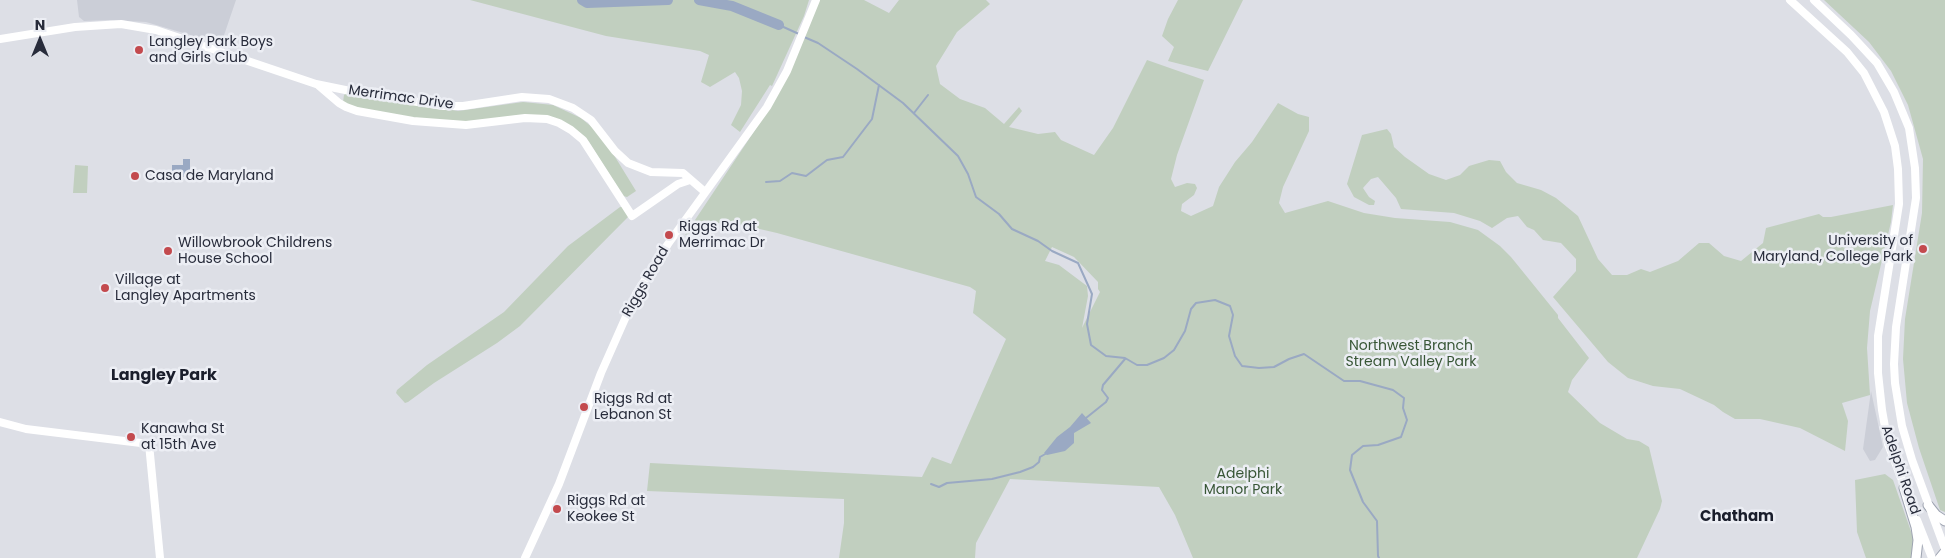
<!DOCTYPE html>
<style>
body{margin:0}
#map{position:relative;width:1945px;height:558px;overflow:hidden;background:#dddfe6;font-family:Poppins,sans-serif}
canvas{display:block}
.north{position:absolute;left:15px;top:15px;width:50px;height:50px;-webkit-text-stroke:4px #eceef4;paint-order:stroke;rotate:0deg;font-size:14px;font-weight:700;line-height:20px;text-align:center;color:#282c3b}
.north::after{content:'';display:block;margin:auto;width:18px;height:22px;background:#282c3b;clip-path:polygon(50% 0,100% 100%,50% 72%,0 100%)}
</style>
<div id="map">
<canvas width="1945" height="558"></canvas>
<div class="north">N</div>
</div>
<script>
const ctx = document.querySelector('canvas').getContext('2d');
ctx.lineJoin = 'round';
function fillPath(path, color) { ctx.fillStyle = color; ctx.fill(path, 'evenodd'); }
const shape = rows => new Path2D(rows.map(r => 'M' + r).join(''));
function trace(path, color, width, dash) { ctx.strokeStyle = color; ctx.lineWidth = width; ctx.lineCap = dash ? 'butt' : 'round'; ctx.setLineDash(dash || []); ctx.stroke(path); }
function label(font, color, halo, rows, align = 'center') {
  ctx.font = font + ' Poppins,sans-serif'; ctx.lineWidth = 5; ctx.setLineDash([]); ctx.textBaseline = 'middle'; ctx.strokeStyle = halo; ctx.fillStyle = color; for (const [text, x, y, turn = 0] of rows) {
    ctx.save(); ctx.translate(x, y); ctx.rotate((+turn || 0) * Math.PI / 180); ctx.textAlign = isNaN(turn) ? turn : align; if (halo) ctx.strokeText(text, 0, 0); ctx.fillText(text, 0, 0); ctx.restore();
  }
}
const built = shape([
 [77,0,236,0,221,44,146,22,110,20,84,21,79,17],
 [1871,391,1883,447,1875,460,1870,461,1863,449]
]);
const green = shape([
 [470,0,809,0,804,16,772,86,770,85,740,132,731,125,741,105,742,91,739,78,735,72,710,87,701,82,709,55,700,51,606,36],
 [819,0,864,0,889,13,899,0,986,0,990,4,957,32,936,66,940,84,960,99,985,108,1004,124,1019,107,1022,111,1009,127,1038,134,1055,132,1061,140,1094,155,1113,128,1147,60,1204,80,1177,155,1171,179,1175,187,1187,183,1195,184,1197,188,1194,195,1182,204,1181,211,1191,216,1213,206,1219,187,1235,162,1252,142,1278,103,1298,114,1309,117,1309,131,1283,187,1279,203,1285,213,1328,201,1364,213,1395,218,1450,222,1478,230,1500,246,1511,257,1558,315,1558,318,1589,358,1572,380,1568,392,1600,423,1627,439,1639,441,1649,447,1662,501,1660,509,1637,558,1193,558,1175,515,1159,487,1010,479,976,543,975,558,839,558,844,523,844,499,647,491,650,463,922,477,932,457,951,464,1006,339,973,313,976,291,970,287,777,233,725,221,685,235,761,121],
 [1052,247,1074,257,1098,282,1098,289,1100,292,1082,328,1088,296,1087,286,1059,265,1045,261],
 [1178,0,1243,0,1208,71,1168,61,1174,47,1162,36,1168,19],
 [1824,0,1945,0,1945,512,1940,510,1919,448,1907,403,1903,359,1905,319,1922,213,1923,159,1908,105,1891,71,1869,42],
 [347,93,458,111,523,102,553,105,581,118,593,128,609,147,636,191,627,197,623,196,589,142,573,127,542,115,519,115,483,121,447,123,358,109,343,102,344,95],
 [1387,129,1391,134,1394,147,1405,157,1429,174,1446,180,1460,175,1469,166,1489,160,1500,161,1506,172,1517,183,1541,190,1556,198,1578,216,1598,259,1612,275,1627,275,1641,269,1650,272,1678,261,1699,243,1709,243,1724,256,1741,261,1763,243,1766,228,1819,214,1823,217,1831,217,1893,205,1891,222,1870,311,1867,348,1870,395,1842,403,1848,421,1845,451,1800,428,1760,419,1735,419,1723,412,1714,405,1680,389,1653,386,1628,378,1608,362,1553,297,1576,271,1576,259,1561,243,1543,240,1534,230,1527,227,1518,216,1507,218,1492,228,1480,221,1454,213,1401,209,1396,198,1378,177,1371,179,1363,188,1369,197,1375,201,1374,205,1369,205,1354,197,1347,184,1362,135],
 [75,165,88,166,87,193,73,193],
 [620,207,624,207,628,213,628,217,520,326,497,343,434,383,408,402,405,403,396,393,397,390,427,365,504,312,568,246],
 [1885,474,1893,480,1914,540,1911,558,1866,558,1857,532,1855,480]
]);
const water = shape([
 [183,159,190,159,190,177,172,177,172,165,183,165],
 [1082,413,1091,423,1074,433,1074,443,1065,451,1047,455,1044,453,1057,437,1070,427]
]);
const stream = shape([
 [779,25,799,34],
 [804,37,818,43,857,69,903,103,958,156,968,174,976,197,999,214,1012,229,1038,241,1052,251,1078,263,1092,294,1087,324,1091,345,1106,356,1125,358,1137,365,1147,365,1164,358,1174,350,1185,331,1191,309,1196,303,1215,300,1230,306,1233,315,1229,336,1235,356,1242,366,1259,368,1274,367,1289,359,1304,354,1344,381,1360,381,1393,390,1404,398,1403,408,1407,420,1401,437,1378,445,1363,446,1352,455,1350,470,1363,502,1377,521,1378,556,1379,558],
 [914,113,928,95],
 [766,182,780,181,792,173,806,176,827,160,843,157,872,119,879,85],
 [1086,418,1106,402,1108,398,1102,390,1103,385,1125,359],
 [931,484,939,487,947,483,992,479,1020,472,1033,467,1039,462,1040,457,1047,453]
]);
const river = shape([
 [582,0,587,3,668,0],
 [699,0,732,6,779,25]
]);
const secondary = shape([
 [1790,0,1847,52,1864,73,1884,112,1895,146,1898,169,1899,204,1878,336,1878,373,1882,410,1888,444,1907,493],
 [1814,0,1851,35,1877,63,1894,92,1909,128,1915,168,1916,198,1896,327,1894,364,1895,383,1902,426,1912,460,1945,549],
 [0,39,75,27,121,24,156,30,316,84,360,93,443,106,463,106,522,97,549,99,573,108,591,120,615,151,628,163,651,172,683,173,705,192],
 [318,85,339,103,346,107,357,111,413,121,466,125,525,118,547,119,559,123,571,130,583,140,632,216,678,184,690,180],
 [0,422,26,429,149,444,160,558],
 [1917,520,1932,558],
 [525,558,559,484,601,373,636,294,668,244,767,107,787,71,816,0]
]);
const primary = shape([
 [1904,488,1916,527,1918,540,1916,558],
 [1928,505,1936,515,1945,521],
 [1940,558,1945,552]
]);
const markers = [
 [139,50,5,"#c34a4e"],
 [135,176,5,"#c34a4e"],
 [669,235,5,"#c34a4e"],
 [1923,249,5,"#c34a4e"],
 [168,251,5,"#c34a4e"],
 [105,288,5,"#c34a4e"],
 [584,407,5,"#c34a4e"],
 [131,437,5,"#c34a4e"],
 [557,509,5,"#c34a4e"]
];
const poiNames = [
 ["Langley Park Boys",149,42],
 ["and Girls Club",149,58],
 ["Casa de Maryland",145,176],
 ["Riggs Rd at",679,227],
 ["Merrimac Dr",679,243],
 ["University of",1913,241,"right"],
 ["Maryland, College Park",1913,257,"right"],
 ["Willowbrook Childrens",178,243],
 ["House School",178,259],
 ["Village at",115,280],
 ["Langley Apartments",115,296],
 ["Riggs Rd at",594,399],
 ["Lebanon St",594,415],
 ["Kanawha St",141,429],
 ["at 15th Ave",141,445],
 ["Riggs Rd at",567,501],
 ["Keokee St",567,517]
];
const streetNames = [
 ["Merrimac Drive",401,98,8],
 ["Riggs Road",646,282,-60],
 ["Adelphi Road",1900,470,71]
];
const parkNames = [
 ["Northwest Branch",1411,346],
 ["Stream Valley Park",1411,362],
 ["Adelphi",1243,474],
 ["Manor Park",1243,490]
];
const neighbourhoodNames = [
 ["Chatham",1737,517]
];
const quarterNames = [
 ["Langley Park",164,376]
];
fillPath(built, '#cbced7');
fillPath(green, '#c1cfbf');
fillPath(water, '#9aa9c3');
trace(stream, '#9aa9c3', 2);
trace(river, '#9aa9c3', 10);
trace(primary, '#9da3b0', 11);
trace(secondary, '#fff', 8);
trace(primary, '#fff', 9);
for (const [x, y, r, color] of markers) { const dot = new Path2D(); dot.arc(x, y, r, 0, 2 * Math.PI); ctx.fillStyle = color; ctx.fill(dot); trace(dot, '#eceef4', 2); }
label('14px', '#282c3b', '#eceef4', poiNames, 'left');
label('14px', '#282c3b', '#eceef4', streetNames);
label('14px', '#385636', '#eceef4', parkNames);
label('bold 15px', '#1a1e2c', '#eceef4', neighbourhoodNames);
label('bold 16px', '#1a1e2c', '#eceef4', quarterNames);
</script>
